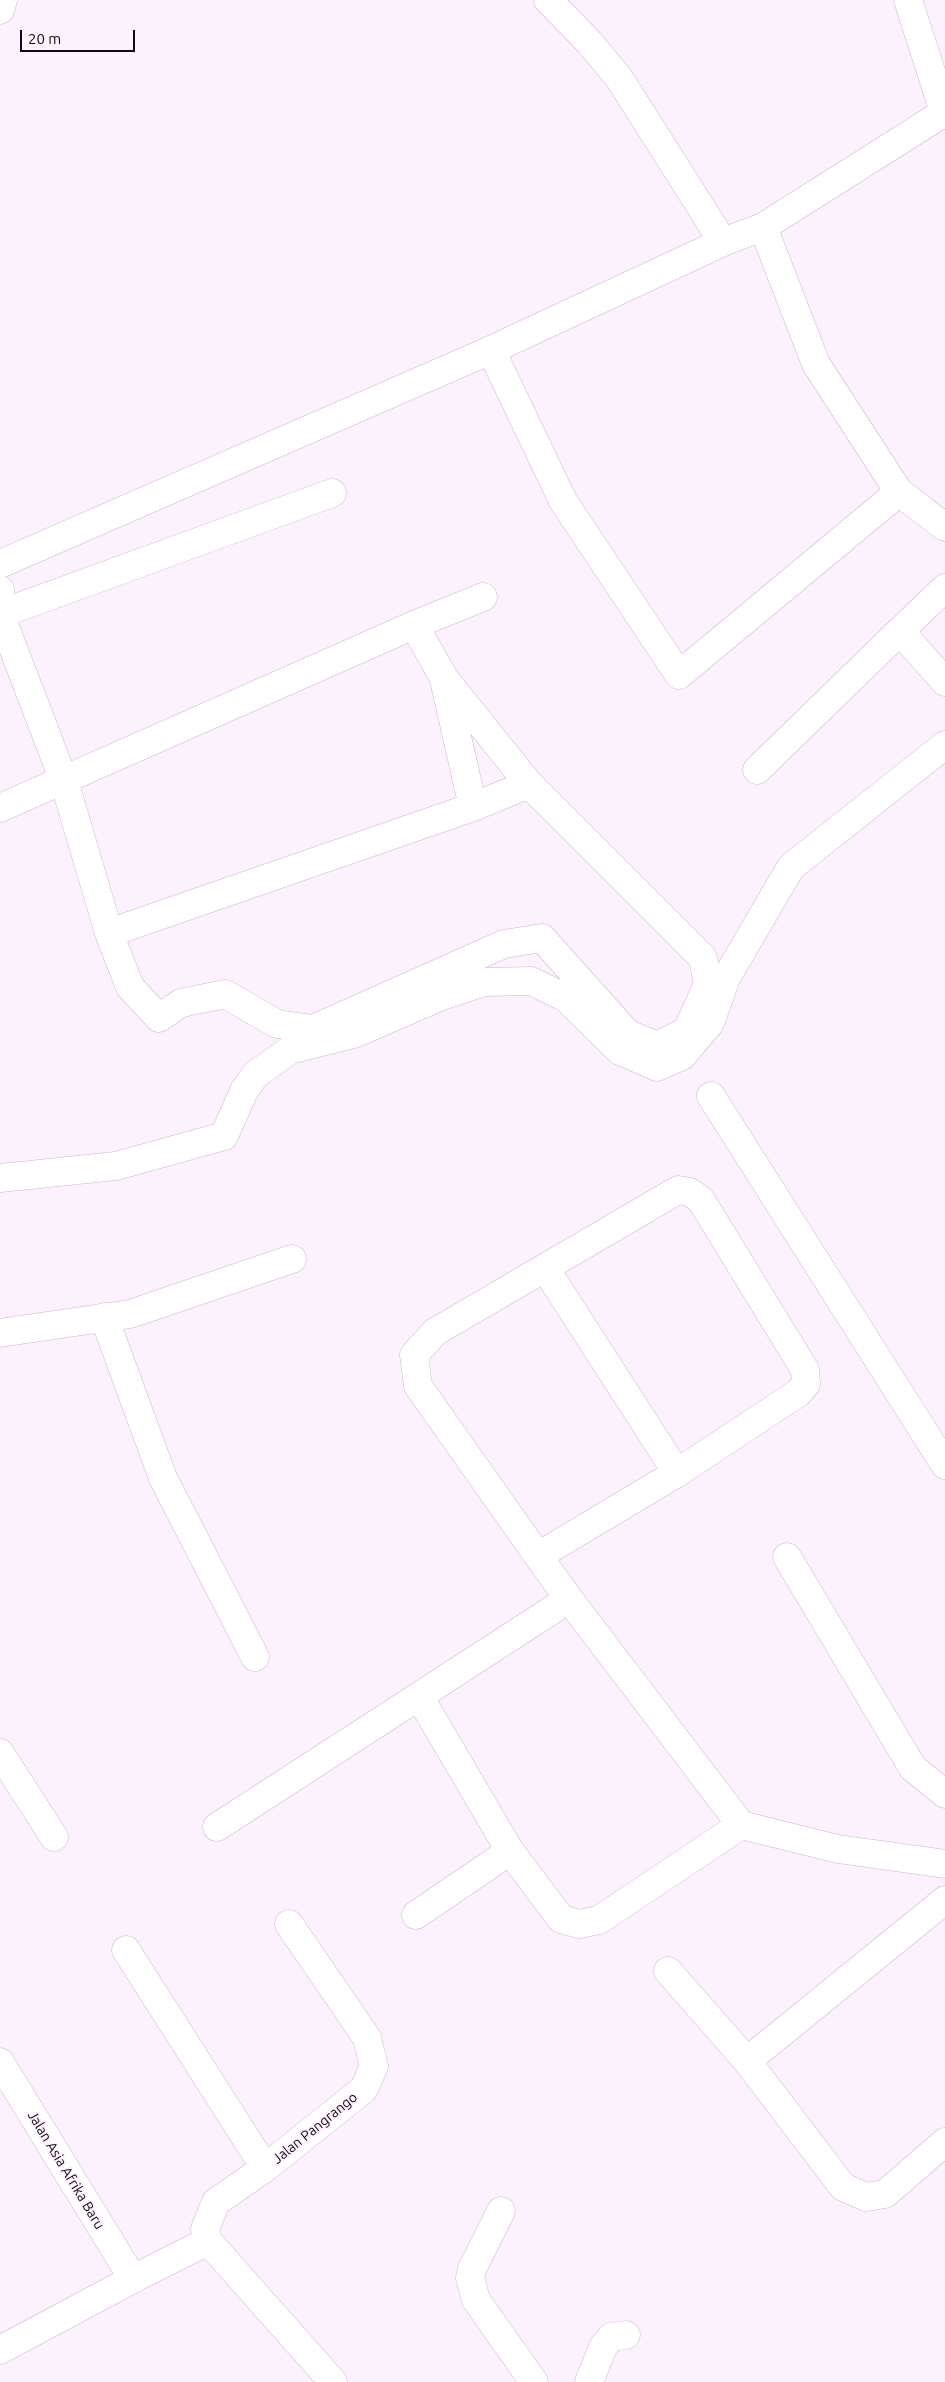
<!DOCTYPE html>
<style>
body{margin:0}
#map{position:relative;width:945px;height:2382px;overflow:hidden;background:#fcf2fd;font-family:Ubuntu,sans-serif}
canvas{display:block}
.scale{position:absolute;left:20px;top:30px;width:115px;height:22px;box-sizing:border-box;border:2px solid #100811;border-top:0;padding-left:6px;font-size:15px;line-height:18px;white-space:nowrap;color:#100811;-webkit-text-stroke:4px #fcf2fd;paint-order:stroke}
</style>
<div id="map">
<canvas width="945" height="2382"></canvas>
<div class="scale">20 m</div>
</div>
<script>
const ctx = document.querySelector('canvas').getContext('2d');
ctx.lineJoin = 'round';
const shape = rows => new Path2D(rows.map(r => 'M' + r).join(''));
function trace(path, color, width, dash) { ctx.strokeStyle = color; ctx.lineWidth = width; ctx.lineCap = dash ? 'butt' : 'round'; ctx.setLineDash(dash || []); ctx.stroke(path); }
function label(font, color, halo, rows, align = 'center') {
  ctx.font = font + ' Ubuntu,sans-serif'; ctx.lineWidth = 4; ctx.setLineDash([]); ctx.textBaseline = 'middle'; ctx.strokeStyle = halo; ctx.fillStyle = color; for (const [text, x, y, turn = 0] of rows) {
    ctx.save(); ctx.translate(x, y); ctx.rotate((+turn || 0) * Math.PI / 180); ctx.textAlign = isNaN(turn) ? turn : align; if (halo) ctx.strokeText(text, 0, 0); ctx.fillText(text, 0, 0); ctx.restore();
  }
}
const street = shape([
 [548,0,589,42,619,78,723,242],
 [908,0,945,115],
 [0,10,3,0],
 [763,227,816,364,899,492,945,527],
 [491,350,563,501,679,675,899,492],
 [0,590,0,614,64,781,109,933,130,987,159,1018,181,1003,225,994,277,1024,313,1029,504,944,542,938,628,1034,657,1046,687,1031,708,984,703,958,529,784,444,678,414,625],
 [0,614,332,493],
 [900,631,945,588],
 [445,684,473,807],
 [757,770,900,631,945,682],
 [0,808,414,625,483,597],
 [109,933,473,807,529,784],
 [711,1096,945,1465],
 [0,1178,116,1166,224,1136,244,1091,255,1075,290,1050,354,1034,442,996,484,982,531,981,566,998,620,1051,657,1067,682,1056,710,1023,726,978,791,867,945,745],
 [545,1268,677,1473],
 [104,1317,163,1478,255,1657],
 [0,1333,130,1314,292,1259],
 [538,1556,677,1473,798,1393,806,1384,805,1370,701,1200,690,1192,678,1190,435,1332,414,1355,418,1386,538,1556,569,1599],
 [787,1557,913,1768,945,1794],
 [419,1696,510,1851,561,1919,579,1924,599,1920,741,1825],
 [0,1753,54,1837],
 [217,1827,569,1599,741,1825,838,1849,945,1864],
 [416,1915,510,1851],
 [289,1924,367,2038,374,2066,364,2089,265,2168,216,2202,205,2229,208,2241,333,2382],
 [126,1950,265,2168],
 [668,1971,747,2061,843,2187,866,2197,885,2194,945,2142],
 [747,2061,945,1900],
 [0,2062,133,2279],
 [501,2211,472,2269,470,2278,476,2300,534,2382],
 [0,2350,133,2279,208,2241],
 [589,2382,603,2347,611,2337,626,2335]
]);
const secondary = shape([
 [0,564,491,350,723,242,763,227,945,112]
]);
const streetNames = [
 ["Jalan Pangrango",315,2128,-39],
 ["Jalan Asia Afrika Baru",66,2170,59]
];
trace(street, '#cdb5d0', 29);
trace(secondary, '#cdb5d0', 29);
trace(street, '#fff', 28);
trace(secondary, '#fff', 28);
label('14px', '#100811', '#fcf2fd', streetNames);
</script>
